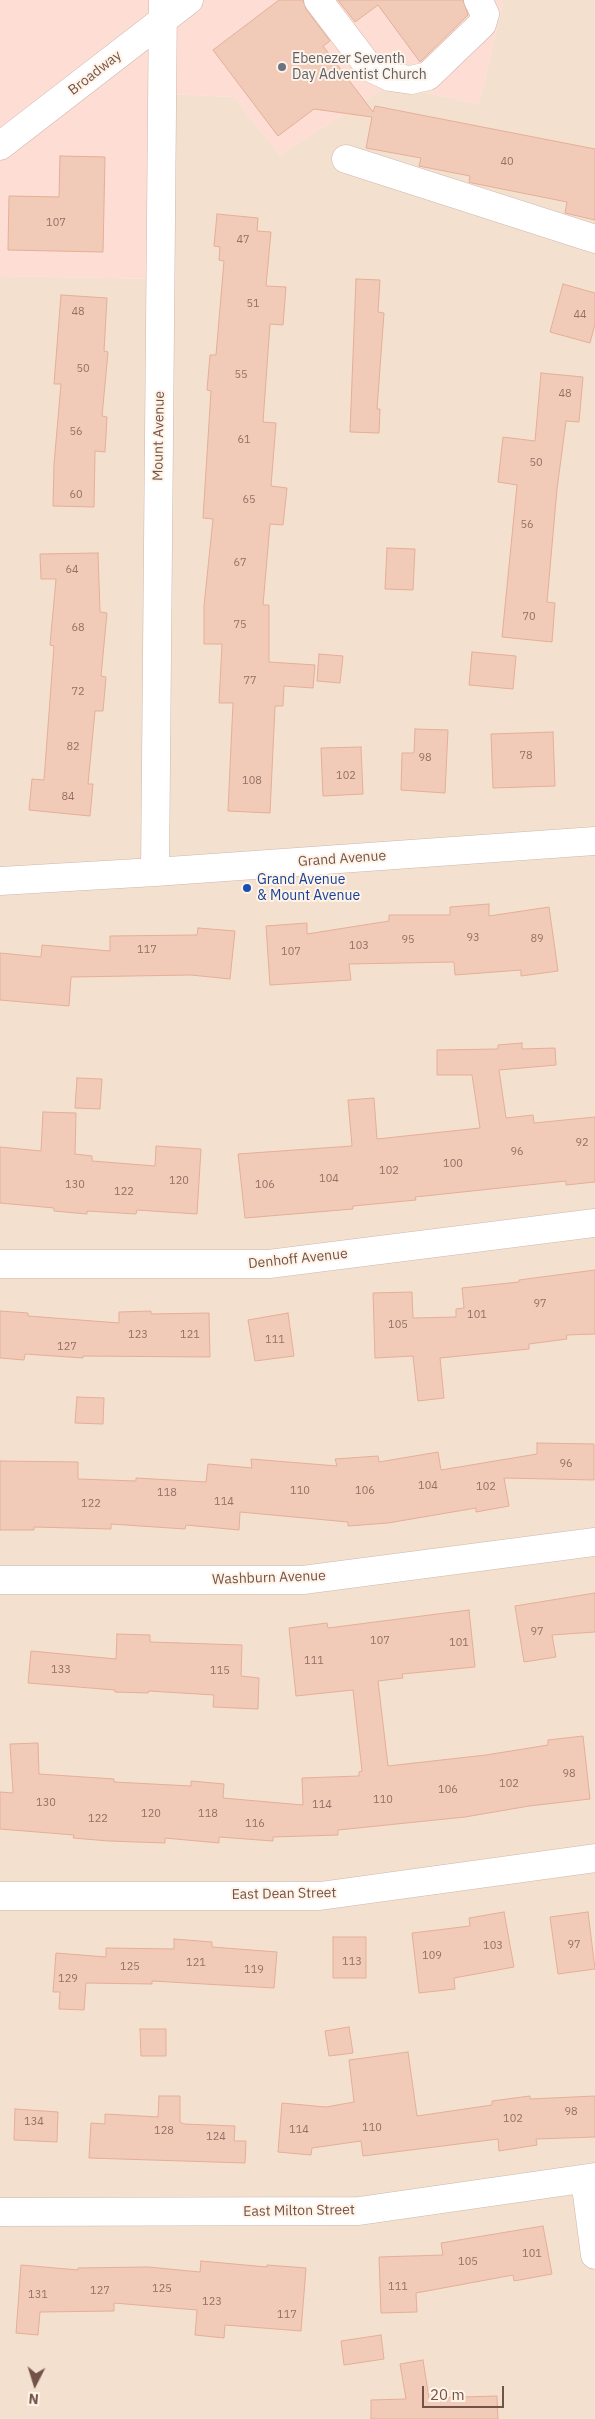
<!DOCTYPE html>
<style>
body{margin:0}
#map{position:relative;width:595px;height:2419px;overflow:hidden;background:#fcefe1;font-family:"IBM Plex Sans",sans-serif}
canvas{display:block}
.north{position:absolute;left:10px;top:2359px;width:50px;height:50px;-webkit-text-stroke:4px #fff3e7;paint-order:stroke;rotate:185deg;font-size:14px;font-weight:700;line-height:20px;text-align:center;color:#735348}
.north::after{content:'';display:block;margin:auto;width:18px;height:22px;background:#735348;clip-path:polygon(50% 0,100% 100%,50% 72%,0 100%)}
.scale{position:absolute;left:422px;top:2386px;width:82px;height:22px;box-sizing:border-box;border:2px solid #735348;border-top:0;padding-left:6px;font-size:15px;line-height:18px;white-space:nowrap;color:#735348;-webkit-text-stroke:4px #fff3e7;paint-order:stroke}
</style>
<div id="map">
<canvas width="595" height="2419"></canvas>
<div class="north">N</div>
<div class="scale">20 m</div>
</div>
<script>
const ctx = document.querySelector('canvas').getContext('2d');
ctx.lineJoin = 'round';
function fillPath(path, color) { ctx.fillStyle = color; ctx.fill(path, 'evenodd'); }
const shape = rows => new Path2D(rows.map(r => 'M' + r).join(''));
function trace(path, color, width, dash) { ctx.strokeStyle = color; ctx.lineWidth = width; ctx.lineCap = dash ? 'butt' : 'round'; ctx.setLineDash(dash || []); ctx.stroke(path); }
function label(font, color, halo, rows, align = 'center') {
  ctx.font = font + ' "IBM Plex Sans",sans-serif'; ctx.lineWidth = 4; ctx.setLineDash([]); ctx.textBaseline = 'middle'; ctx.strokeStyle = halo; ctx.fillStyle = color; for (const [text, x, y, turn = 0] of rows) {
    ctx.save(); ctx.translate(x, y); ctx.rotate((+turn || 0) * Math.PI / 180); ctx.textAlign = isNaN(turn) ? turn : align; if (halo) ctx.strokeText(text, 0, 0); ctx.fillText(text, 0, 0); ctx.restore();
  }
}
const residential = shape([
 [501,0,595,0,595,2419,0,2419,0,276,162,279,169,94,234,97,280,155,389,85,479,104,503,3]
]);
const commercial = shape([
 [0,0,501,0,503,3,479,104,389,85,280,155,234,97,169,94,162,279,0,276]
]);
const building = shape([
 [279,0,303,0,306,9,330,41,323,46,373,112,375,106,595,149,595,220,565,213,567,202,472,183,469,182,470,176,419,166,421,158,366,148,372,117,314,109,278,136,213,50,279,0],
 [338,0,463,0,468,15,420,62,378,5,355,22,338,0],
 [60,156,105,157,103,252,8,250,9,196,59,197,60,156],
 [217,214,258,218,257,231,271,232,266,286,286,287,283,325,270,324,263,422,276,423,271,486,287,488,283,525,270,524,263,605,269,605,269,662,315,665,313,688,284,686,283,706,275,706,270,813,228,811,233,703,219,703,222,644,204,644,204,606,213,519,203,518,211,391,207,390,210,355,216,355,224,261,219,260,220,247,214,246,217,214],
 [356,279,380,280,378,312,384,313,377,409,380,409,379,433,350,432,356,279],
 [563,284,595,293,595,324,590,343,550,332,563,284],
 [61,295,107,298,104,351,108,352,102,416,107,417,105,452,95,451,94,507,53,506,54,464,61,384,54,384,61,295],
 [541,373,583,377,579,422,566,421,557,489,547,602,555,603,552,642,502,637,517,485,498,482,503,437,535,441,541,373],
 [387,548,415,549,413,590,385,589,387,548],
 [98,553,100,612,107,613,101,676,106,677,103,711,95,711,88,784,93,784,90,816,29,810,32,779,44,780,54,646,50,645,56,579,41,579,40,554,98,553],
 [472,652,516,656,513,689,469,685,472,652],
 [319,654,343,656,340,683,317,681,319,654],
 [415,729,448,730,445,793,401,790,402,753,414,753,415,729],
 [553,732,555,786,493,788,491,734,553,732],
 [361,747,363,794,323,796,321,748,361,747],
 [489,904,489,916,549,907,558,971,521,976,521,970,455,975,454,962,349,964,351,980,270,985,266,926,307,923,307,934,389,921,389,915,450,915,450,907,489,904],
 [198,928,235,931,230,979,191,975,71,977,69,1006,0,1000,0,953,41,957,42,945,110,951,110,936,197,935,198,928],
 [522,1043,522,1049,555,1048,556,1065,499,1070,506,1118,533,1115,534,1123,595,1117,595,1182,566,1185,566,1181,415,1197,416,1200,353,1206,353,1209,245,1218,238,1154,352,1146,348,1100,374,1098,377,1139,480,1128,472,1075,437,1075,437,1050,498,1049,498,1045,522,1043],
 [77,1078,102,1079,100,1109,75,1108,77,1078],
 [43,1112,76,1113,75,1154,92,1156,92,1161,155,1166,156,1146,201,1149,197,1214,137,1210,136,1214,87,1211,87,1214,54,1211,54,1208,0,1203,0,1147,41,1151,43,1112],
 [595,1270,595,1334,566,1335,567,1339,529,1344,529,1349,440,1358,444,1398,418,1401,413,1356,375,1358,373,1293,412,1292,413,1318,456,1317,456,1309,464,1308,462,1288,519,1282,519,1280,595,1270],
 [0,1311,28,1313,28,1316,119,1323,119,1312,151,1311,151,1314,209,1313,210,1357,83,1356,83,1358,25,1354,24,1360,0,1358,0,1311],
 [288,1313,294,1356,255,1361,248,1320,288,1313],
 [77,1397,104,1398,103,1424,75,1423,77,1397],
 [537,1443,594,1444,594,1480,504,1478,509,1506,476,1512,476,1508,388,1523,348,1526,348,1522,240,1512,239,1530,186,1525,185,1529,111,1524,111,1529,34,1527,34,1530,0,1530,0,1461,78,1462,78,1479,136,1481,136,1478,206,1482,208,1464,252,1468,251,1459,337,1466,335,1459,378,1456,379,1462,438,1452,441,1470,537,1454,537,1443],
 [595,1593,595,1632,552,1635,556,1657,524,1662,515,1606,595,1593],
 [469,1610,475,1667,402,1674,403,1678,378,1681,388,1766,486,1755,548,1745,548,1740,583,1736,590,1799,529,1806,465,1817,338,1830,338,1835,273,1837,273,1841,219,1837,219,1843,165,1838,165,1843,109,1841,73,1838,74,1835,0,1829,0,1792,13,1793,10,1744,38,1743,39,1774,114,1779,114,1782,191,1786,191,1781,224,1784,223,1798,303,1805,302,1778,359,1776,359,1772,362,1771,353,1690,296,1696,289,1628,327,1623,328,1628,469,1610],
 [117,1634,150,1635,150,1642,242,1645,241,1676,259,1678,258,1709,213,1707,214,1695,149,1691,148,1693,115,1692,115,1690,28,1683,31,1651,116,1659,117,1634],
 [504,1912,514,1967,454,1978,455,1989,419,1993,412,1933,470,1926,469,1918,504,1912],
 [588,1912,595,1969,558,1974,550,1917,588,1912],
 [333,1937,366,1937,366,1978,333,1978,333,1937],
 [174,1939,212,1942,212,1947,277,1952,274,1988,152,1981,152,1984,86,1983,84,2010,59,2009,60,1992,53,1992,56,1953,106,1957,106,1948,174,1949,174,1939],
 [349,2027,353,2053,329,2056,325,2031,349,2027],
 [140,2029,166,2029,166,2056,141,2056,140,2029],
 [408,2052,417,2116,492,2105,492,2101,530,2096,530,2099,595,2096,595,2137,536,2139,537,2145,499,2151,498,2139,363,2156,361,2141,312,2148,311,2155,278,2152,282,2103,326,2107,354,2102,349,2060,408,2052],
 [159,2096,180,2096,180,2122,184,2124,235,2126,234,2141,246,2141,245,2163,89,2158,91,2123,105,2124,105,2114,158,2117,159,2096],
 [15,2109,58,2112,57,2142,14,2140,15,2109],
 [543,2226,552,2274,514,2281,513,2275,416,2293,417,2312,381,2313,379,2257,443,2255,441,2243,543,2226],
 [201,2261,267,2267,267,2265,306,2268,301,2331,225,2325,224,2338,195,2335,197,2310,114,2303,114,2311,40,2312,38,2335,16,2333,21,2265,78,2270,78,2268,148,2267,200,2272,201,2261],
 [381,2335,384,2359,344,2365,341,2341,381,2335],
 [423,2360,429,2398,497,2396,498,2419,371,2419,371,2400,406,2399,400,2364,423,2360]
]);
const minor = shape([
 [318,0,369,67,390,77,411,80,428,76,482,24,485,14,478,0],
 [0,146,189,0],
 [346,159,595,239],
 [155,872,163,0],
 [0,881,155,872,595,841],
 [0,1264,269,1264,595,1223],
 [0,1580,303,1580,595,1542],
 [0,1896,320,1896,595,1858],
 [585,2179,595,2255],
 [0,2212,359,2211,595,2177]
]);
const markers = [
 [282,67,5,"#6b7280"],
 [247,888,5,"#1a4fb4"]
];
const numberNames = [
 ["40",507,162],
 ["107",56,223],
 ["47",243,240],
 ["51",253,304],
 ["48",78,312],
 ["44",580,315],
 ["50",83,369],
 ["55",241,375],
 ["48",565,394],
 ["56",76,432],
 ["61",244,440],
 ["50",536,463],
 ["60",76,495],
 ["65",249,500],
 ["56",527,525],
 ["67",240,563],
 ["64",72,570],
 ["70",529,617],
 ["75",240,625],
 ["68",78,628],
 ["77",250,681],
 ["72",78,692],
 ["82",73,747],
 ["78",526,756],
 ["98",425,758],
 ["102",346,776],
 ["108",252,781],
 ["84",68,797],
 ["93",473,938],
 ["89",537,939],
 ["95",408,940],
 ["103",359,946],
 ["117",147,950],
 ["107",291,952],
 ["92",582,1143],
 ["96",517,1152],
 ["100",453,1164],
 ["102",389,1171],
 ["104",329,1179],
 ["120",179,1181],
 ["130",75,1185],
 ["106",265,1185],
 ["122",124,1192],
 ["97",540,1304],
 ["101",477,1315],
 ["105",398,1325],
 ["123",138,1335],
 ["121",190,1335],
 ["111",275,1340],
 ["127",67,1347],
 ["96",566,1464],
 ["104",428,1486],
 ["102",486,1487],
 ["110",300,1491],
 ["106",365,1491],
 ["118",167,1493],
 ["114",224,1502],
 ["122",91,1504],
 ["97",537,1632],
 ["107",380,1641],
 ["101",459,1643],
 ["111",314,1661],
 ["133",61,1670],
 ["115",220,1671],
 ["98",569,1774],
 ["102",509,1784],
 ["106",448,1790],
 ["110",383,1800],
 ["130",46,1803],
 ["114",322,1805],
 ["120",151,1814],
 ["118",208,1814],
 ["122",98,1819],
 ["116",255,1824],
 ["97",574,1945],
 ["103",493,1946],
 ["109",432,1956],
 ["113",352,1962],
 ["121",196,1963],
 ["125",130,1967],
 ["119",254,1970],
 ["129",68,1979],
 ["98",571,2112],
 ["102",513,2119],
 ["134",34,2122],
 ["110",372,2128],
 ["114",299,2130],
 ["128",164,2131],
 ["124",216,2137],
 ["101",532,2254],
 ["105",468,2262],
 ["111",398,2287],
 ["125",162,2289],
 ["127",100,2291],
 ["131",38,2295],
 ["123",212,2302],
 ["117",287,2315]
];
const worshipNames = [
 ["Ebenezer Seventh",292,59],
 ["Day Adventist Church",292,75]
];
const streetNames = [
 ["Broadway",95,73,-38],
 ["Mount Avenue",159,436,-89],
 ["Grand Avenue",342,859,-4],
 ["Denhoff Avenue",298,1259,-6],
 ["Washburn Avenue",269,1578,-2],
 ["East Dean Street",284,1894,-1],
 ["East Milton Street",299,2211,-1]
];
const transitNames = [
 ["Grand Avenue",257,880],
 ["& Mount Avenue",257,896]
];
fillPath(residential, '#f4e0cf');
fillPath(commercial, '#fdddd4');
fillPath(building, '#f2cab8');
trace(building, '#e5af98', 1);
trace(minor, '#cfb7ab', 29);
trace(minor, '#fff', 28);
for (const [x, y, r, color] of markers) { const dot = new Path2D(); dot.arc(x, y, r, 0, 2 * Math.PI); ctx.fillStyle = color; ctx.fill(dot); trace(dot, '#fff3e7', 2); }
label('11px', '#937164', null, numberNames);
label('14px', '#5b616d', '#fff3e7', worshipNames, 'left');
label('14px', '#735348', '#fff3e7', streetNames);
label('14px', '#164399', '#fff3e7', transitNames, 'left');
</script>
